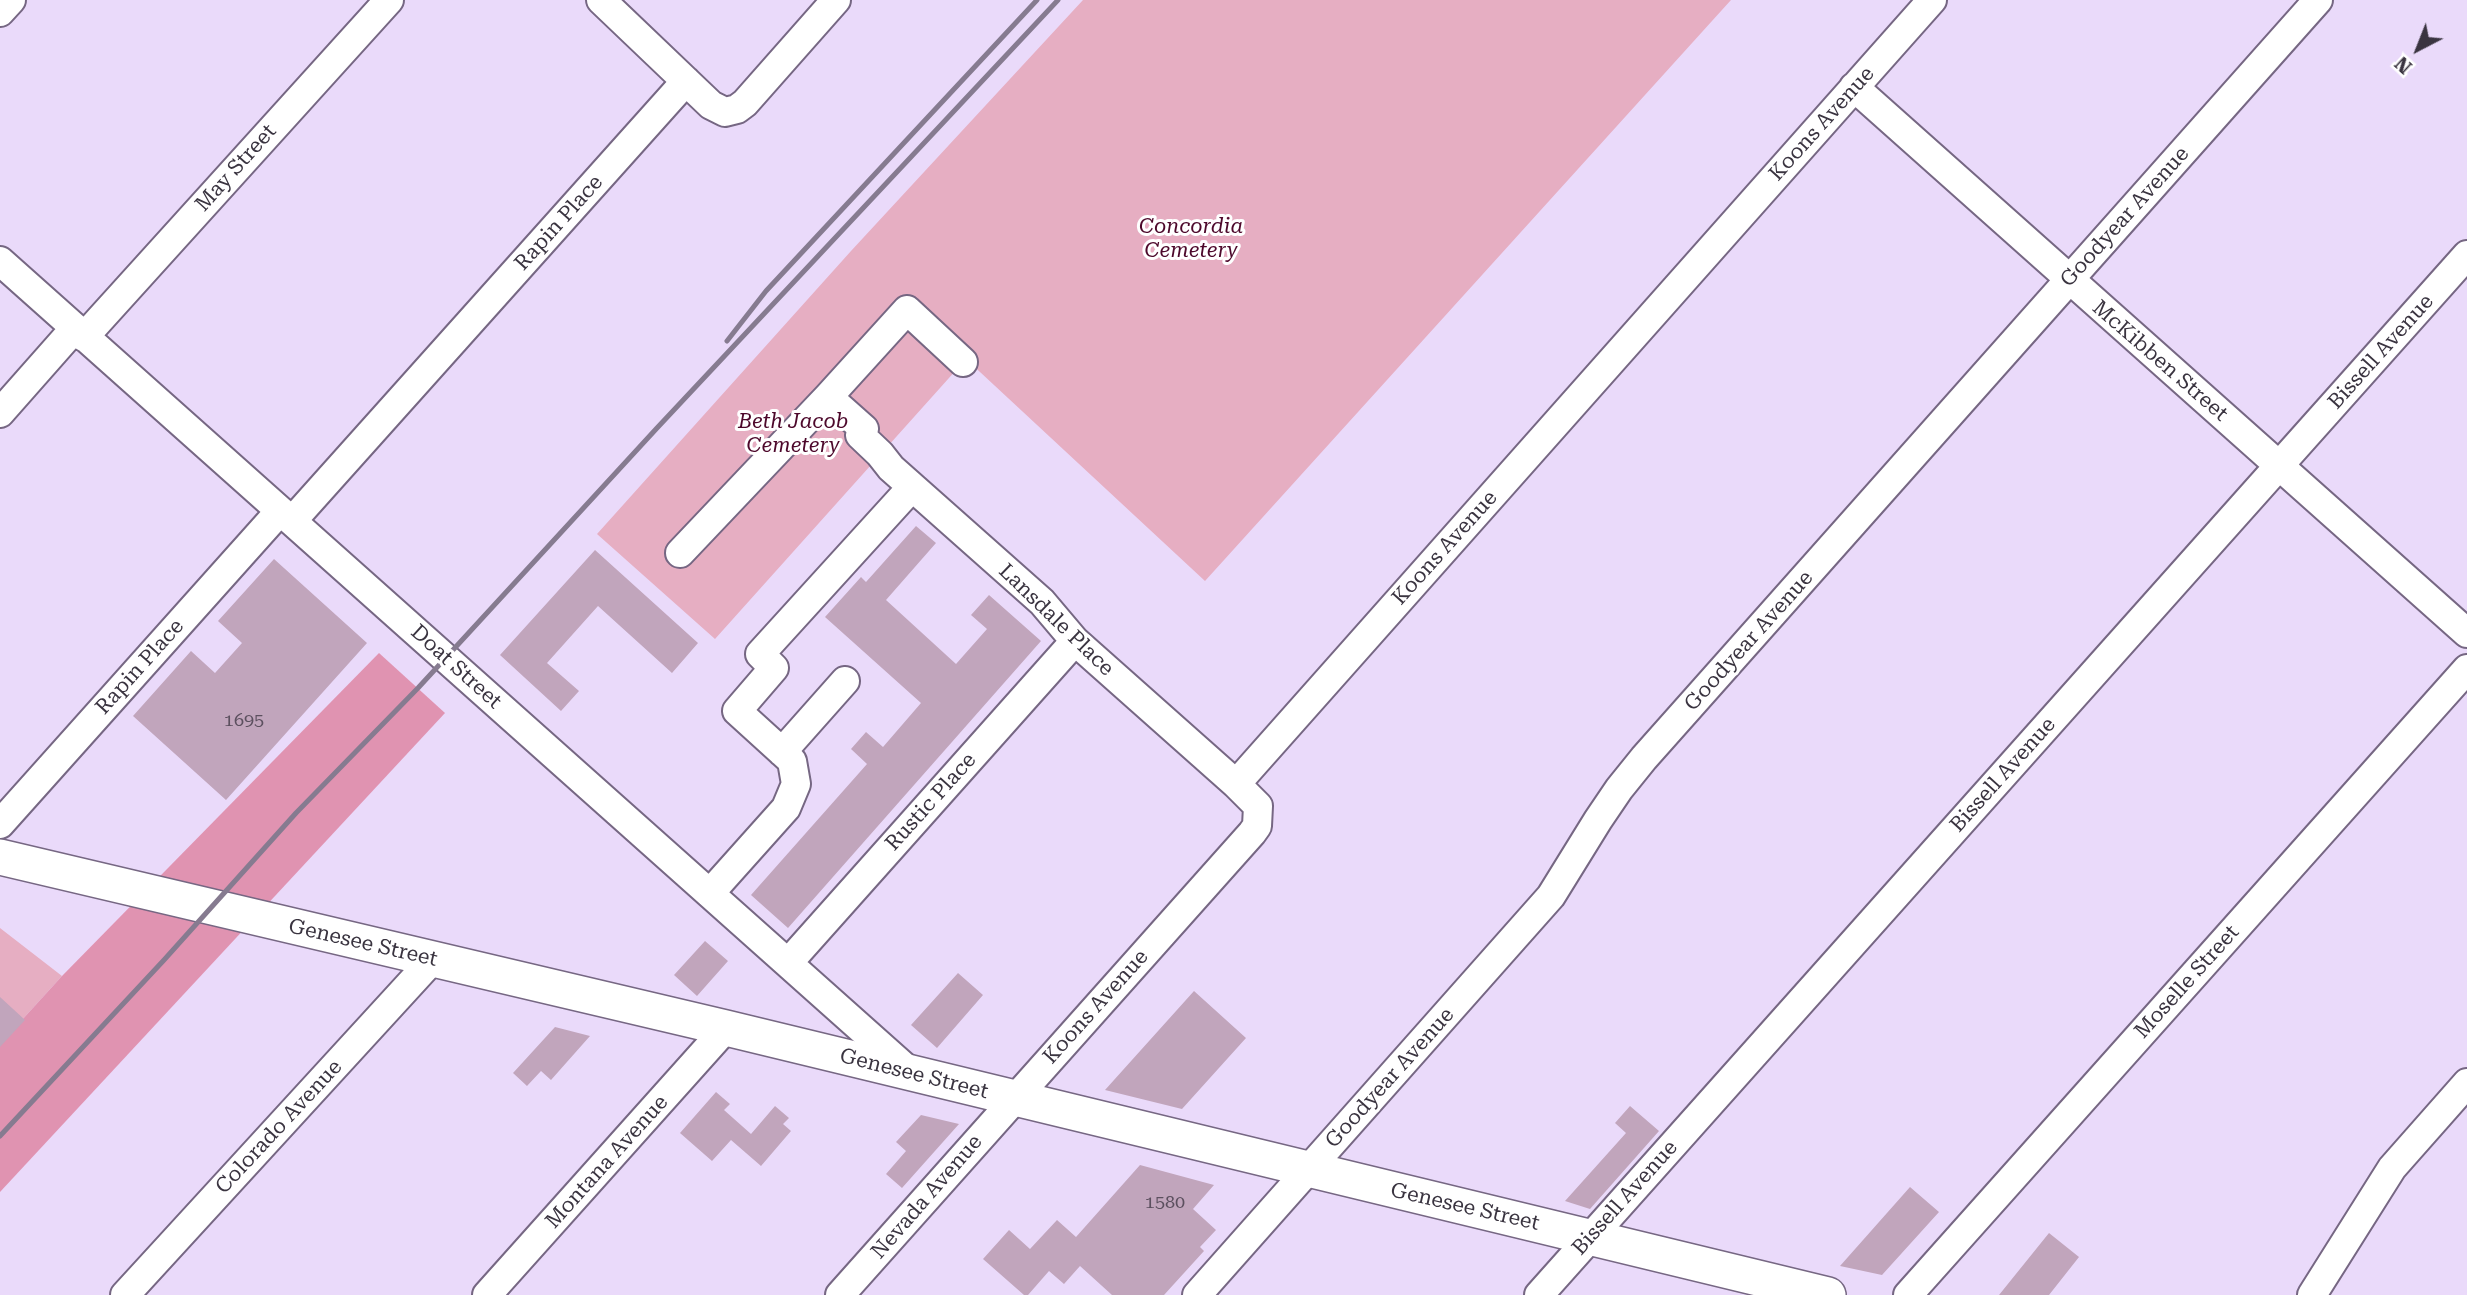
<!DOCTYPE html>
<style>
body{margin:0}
#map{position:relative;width:2467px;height:1295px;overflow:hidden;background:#eadafa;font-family:"Roboto Serif",serif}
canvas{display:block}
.north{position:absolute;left:2383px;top:14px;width:70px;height:70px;-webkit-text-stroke:5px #fff;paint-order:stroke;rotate:222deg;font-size:19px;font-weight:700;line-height:28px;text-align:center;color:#3a3440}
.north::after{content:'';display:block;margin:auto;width:24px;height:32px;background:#3a3440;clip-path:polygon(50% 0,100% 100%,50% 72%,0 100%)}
</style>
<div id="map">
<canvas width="2467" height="1295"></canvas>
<div class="north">N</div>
</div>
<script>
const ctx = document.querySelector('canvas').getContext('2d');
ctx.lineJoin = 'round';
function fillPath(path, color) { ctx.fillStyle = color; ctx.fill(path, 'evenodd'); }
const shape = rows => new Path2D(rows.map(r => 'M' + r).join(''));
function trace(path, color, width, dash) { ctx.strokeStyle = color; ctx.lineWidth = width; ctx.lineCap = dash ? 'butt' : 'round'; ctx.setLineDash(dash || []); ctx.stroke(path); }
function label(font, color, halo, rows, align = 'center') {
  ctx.font = font + ' "Roboto Serif",serif'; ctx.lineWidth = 6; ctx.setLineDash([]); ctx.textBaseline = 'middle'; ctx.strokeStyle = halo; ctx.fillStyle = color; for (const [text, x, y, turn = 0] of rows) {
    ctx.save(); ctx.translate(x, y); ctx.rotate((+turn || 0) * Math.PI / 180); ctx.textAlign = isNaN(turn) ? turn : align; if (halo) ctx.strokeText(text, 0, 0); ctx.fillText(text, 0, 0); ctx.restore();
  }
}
const green = shape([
 [1083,0,1731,0,1205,581,966,359,715,639,597,534,851,251],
 [0,928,62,976,0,1044]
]);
const forest = shape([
 [379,653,445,713,0,1192,0,1044,62,976]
]);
const building = shape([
 [916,526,936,543,886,600,956,664,987,629,971,615,989,595,1041,641,788,928,751,895,867,764,851,749,866,732,883,747,921,703,825,617,861,577,866,582],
 [595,550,698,643,672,673,598,606,547,663,579,691,561,711,500,655],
 [274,559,367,643,226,800,133,716,191,651,215,673,242,643,218,621],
 [705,941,728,961,697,996,674,975],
 [958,973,983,995,937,1048,911,1025],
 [1194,991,1246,1038,1182,1109,1105,1090],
 [0,997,25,1020,0,1047],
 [555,1027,590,1036,551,1080,541,1071,527,1086,513,1073],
 [716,1092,730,1104,724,1110,751,1134,775,1106,789,1118,783,1124,791,1131,761,1166,731,1140,712,1161,680,1133],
 [1630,1106,1659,1131,1590,1209,1565,1201,1626,1133,1615,1123],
 [921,1115,959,1124,902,1188,886,1174,906,1151,896,1142],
 [1140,1165,1214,1185,1193,1209,1216,1230,1200,1247,1204,1251,1164,1295,1112,1295,1080,1266,1064,1284,1049,1271,1028,1295,1024,1295,983,1259,1009,1230,1030,1249,1057,1220,1076,1237],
 [1910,1187,1939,1212,1882,1275,1840,1266],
 [2049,1233,2079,1257,2049,1295,1999,1295]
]);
const minor = shape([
 [601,0,711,105,725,112,737,109,745,103,836,0],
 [0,12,11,0],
 [1854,87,2467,633],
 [0,261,911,1073],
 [84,337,389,0],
 [828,397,907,310,963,362],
 [0,413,75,328],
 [292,521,686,81],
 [680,553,828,397,864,429,860,435,880,454,891,468,1042,602,1075,641,1236,784],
 [782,752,845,681],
 [0,824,280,511],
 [710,893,786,808,796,784,792,761,737,711,774,668,760,654,912,487],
 [788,963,1075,641],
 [125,1295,433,959],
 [487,1295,726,1028],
 [840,1295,1252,833,1257,826,1258,806,1236,784,1932,0],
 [1197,1295,1551,896,1598,820,1619,789,1644,758,2318,0],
 [1539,1295,2467,255],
 [1908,1295,2467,669],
 [2312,1295,2392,1168,2467,1083]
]);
const major = shape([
 [0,857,726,1028,1828,1295]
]);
const rail = shape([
 [727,341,766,291,1037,0],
 [0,1136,164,960,296,813,418,688,657,428,1058,0]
]);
const numberNames = [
 ["1695",244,721],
 ["1580",1165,1203]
];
const streetNames = [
 ["Koons Avenue",1822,124,-48],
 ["May Street",236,168,-48],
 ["Goodyear Avenue",2125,217,-48],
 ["Rapin Place",559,223,-48],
 ["Bissell Avenue",2381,352,-48],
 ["McKibben Street",2160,361,41],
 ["Koons Avenue",1445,548,-48],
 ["Lansdale Place",1056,620,44],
 ["Goodyear Avenue",1749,641,-48],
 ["Rapin Place",140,667,-48],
 ["Doat Street",456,667,42],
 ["Bissell Avenue",2003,775,-48],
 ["Rustic Place",931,802,-48],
 ["Genesee Street",363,943,13],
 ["Moselle Street",2187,982,-48],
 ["Koons Avenue",1096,1007,-48],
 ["Genesee Street",914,1074,14],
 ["Goodyear Avenue",1390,1078,-48],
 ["Colorado Avenue",279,1127,-47],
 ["Montana Avenue",607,1162,-48],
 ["Nevada Avenue",927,1197,-49],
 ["Bissell Avenue",1625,1198,-48],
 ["Genesee Street",1465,1207,13]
];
const parkNames = [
 ["Concordia",1191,227],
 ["Cemetery",1191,251],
 ["Beth Jacob",793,422],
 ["Cemetery",793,446]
];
fillPath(green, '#e6aec2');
fillPath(forest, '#e093b1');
fillPath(building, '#c1a5bc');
trace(minor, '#766783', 32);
trace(major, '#766783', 38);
trace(minor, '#fff', 28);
trace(major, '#fff', 35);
trace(rail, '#867b90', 5);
label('18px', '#5c505f', null, numberNames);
label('21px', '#3a3440', '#fff', streetNames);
label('italic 21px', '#4d082b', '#fff', parkNames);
</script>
